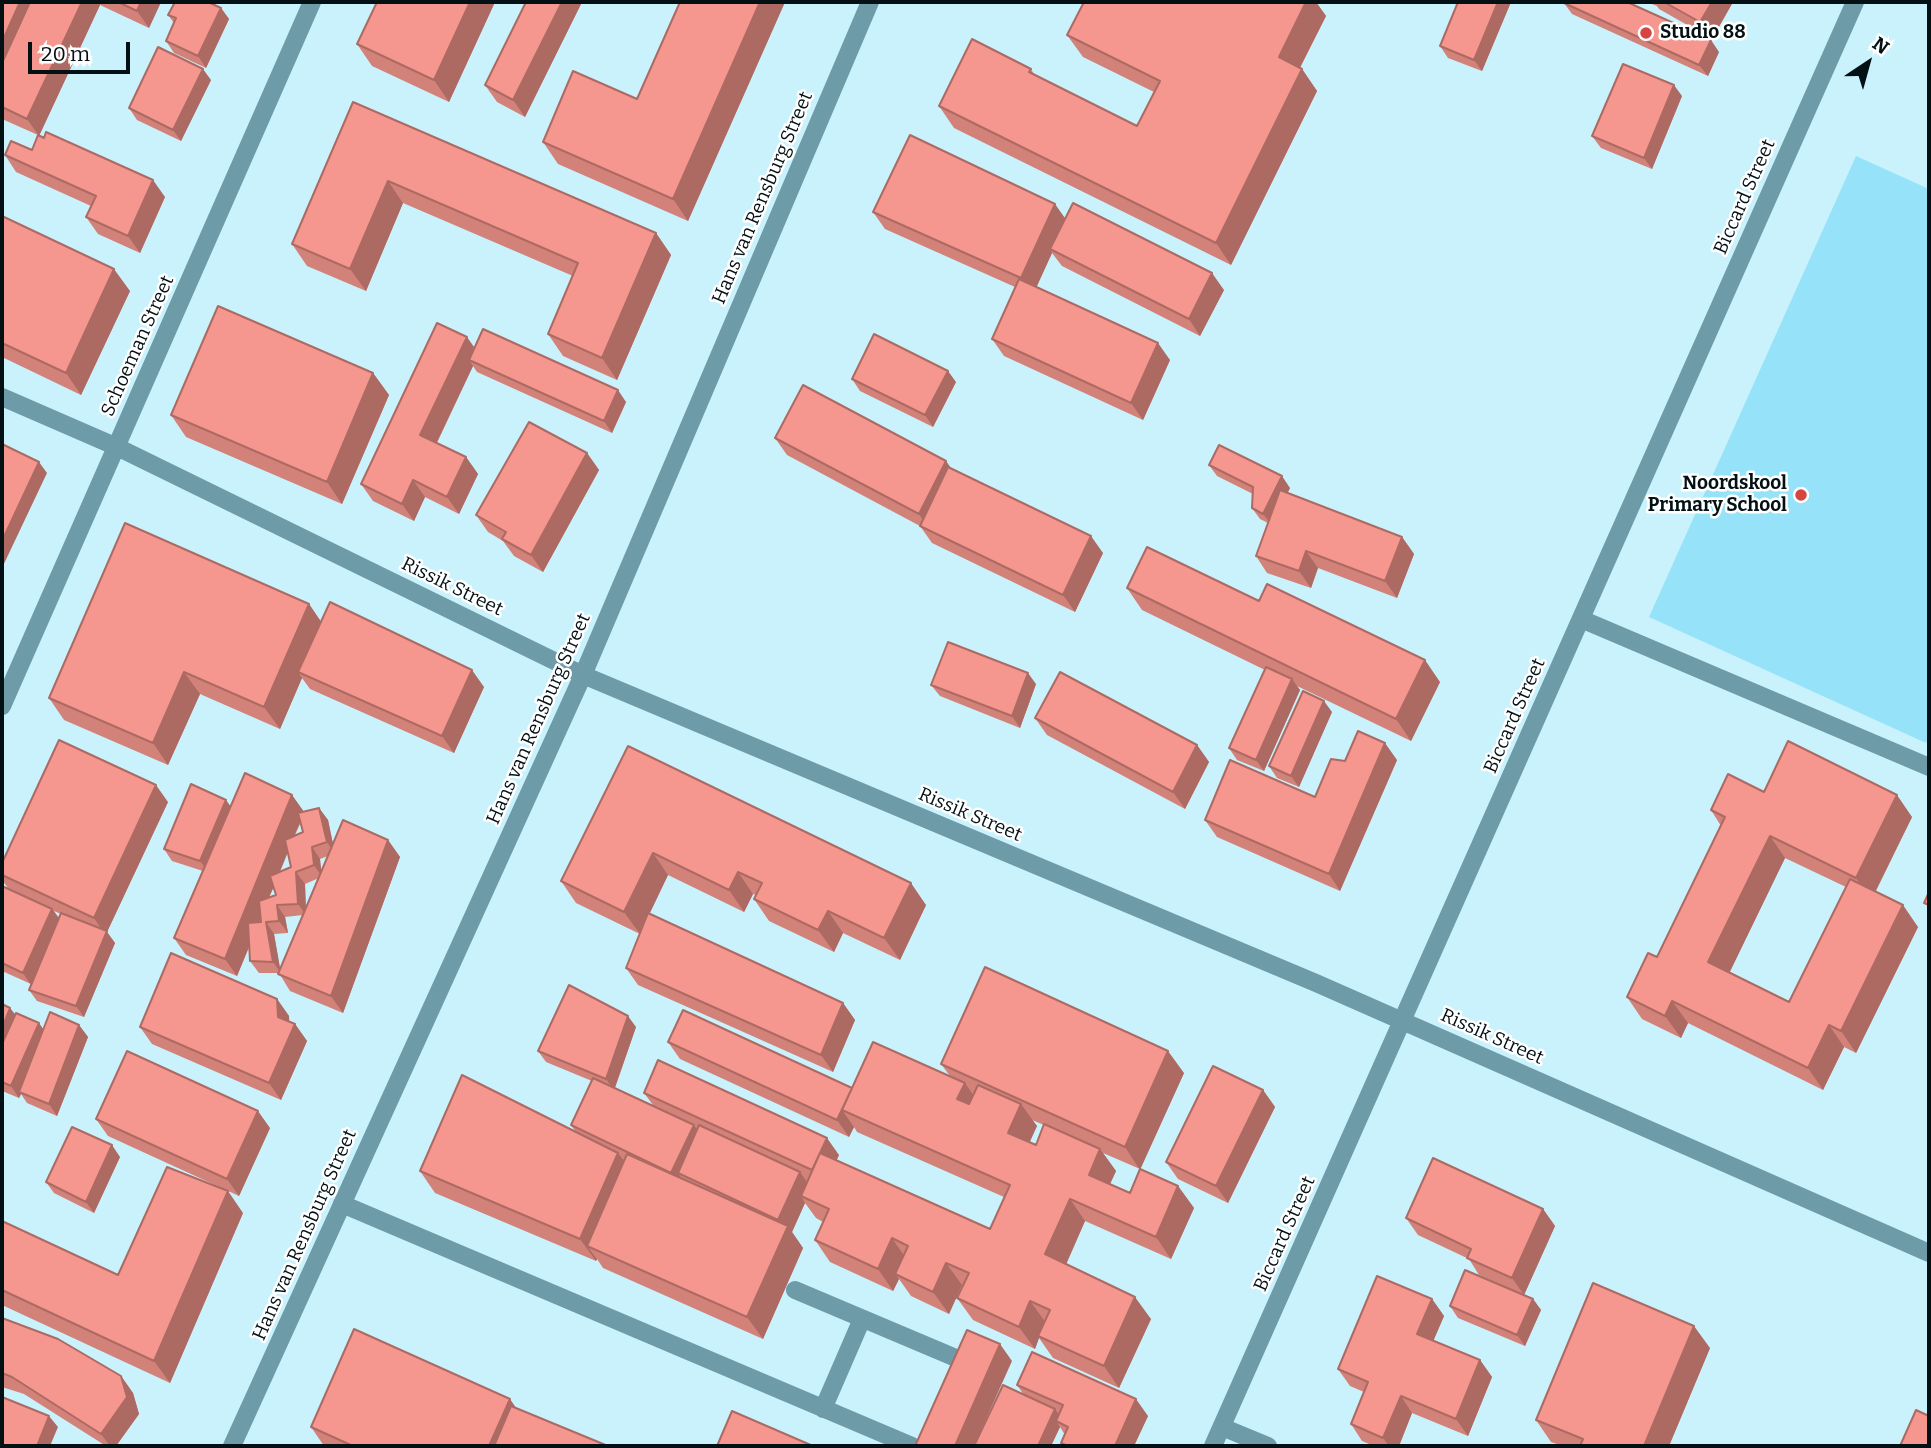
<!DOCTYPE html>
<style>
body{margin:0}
#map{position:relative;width:1931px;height:1448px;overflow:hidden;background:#c9f2fd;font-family:Bitter,serif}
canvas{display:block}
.frame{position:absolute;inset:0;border:4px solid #031114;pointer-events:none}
.north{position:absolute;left:1833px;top:28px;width:70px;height:70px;-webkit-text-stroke:5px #fff;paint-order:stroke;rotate:36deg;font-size:19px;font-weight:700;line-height:28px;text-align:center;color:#031114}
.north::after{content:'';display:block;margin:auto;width:24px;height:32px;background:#031114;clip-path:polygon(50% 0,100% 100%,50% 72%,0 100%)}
.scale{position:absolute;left:28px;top:42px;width:102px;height:32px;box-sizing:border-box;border:4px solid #031114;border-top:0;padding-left:9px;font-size:21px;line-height:24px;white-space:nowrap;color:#031114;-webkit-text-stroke:5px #fff;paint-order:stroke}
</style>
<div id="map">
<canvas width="1931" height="1448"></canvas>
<div class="frame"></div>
<div class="north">N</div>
<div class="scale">20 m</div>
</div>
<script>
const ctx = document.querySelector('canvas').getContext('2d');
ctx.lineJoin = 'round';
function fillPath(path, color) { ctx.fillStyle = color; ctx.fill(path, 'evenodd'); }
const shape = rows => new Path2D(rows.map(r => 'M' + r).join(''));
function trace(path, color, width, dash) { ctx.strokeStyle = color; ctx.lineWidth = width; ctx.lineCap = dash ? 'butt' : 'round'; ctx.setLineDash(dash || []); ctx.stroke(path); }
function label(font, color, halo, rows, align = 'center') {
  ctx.font = font + ' Bitter,serif'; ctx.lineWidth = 5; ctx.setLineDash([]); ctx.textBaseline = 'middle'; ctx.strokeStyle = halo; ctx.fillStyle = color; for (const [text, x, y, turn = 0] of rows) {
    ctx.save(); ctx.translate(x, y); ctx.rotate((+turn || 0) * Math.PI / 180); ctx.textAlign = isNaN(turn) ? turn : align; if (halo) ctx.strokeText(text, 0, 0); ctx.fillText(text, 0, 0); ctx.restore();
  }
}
const green = shape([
 [1856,156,1929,189,1929,736,1926,743,1649,617]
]);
const lane = shape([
 [1581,619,1929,767],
 [342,1204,912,1446],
 [795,1290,963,1361],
 [823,1409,862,1319],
 [1222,1427,1268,1446]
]);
const street = shape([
 [2,397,117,447,583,675,1316,983,1929,1253],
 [2,706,312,2],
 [232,1446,583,675,870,2],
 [1213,1446,1855,2]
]);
const wall = shape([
 [2,2,161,2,149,28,100,5,39,136,165,197,140,253,98,234,86,217,91,206,16,172,5,155,32,150,38,135,2,119],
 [377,2,495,2,449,102,372,66,357,44],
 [526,2,582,2,525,117,497,102,485,85],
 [680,2,785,2,688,221,558,164,543,142,637,99],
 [1084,2,1316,2,1326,16,1300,68,1302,69,1317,91,1231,265,954,128,939,106,1031,69,1035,76,1137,126,1154,92,1083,57,1067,35],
 [1458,2,1511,2,1482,71,1448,58,1440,46],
 [1647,2,1733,2,1712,39,1659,9,1657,6],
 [1564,3,1719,52,1708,76,1572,14],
 [221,8,229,19,206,68,174,53,166,41,174,23,168,15],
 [211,80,181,141,137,120,129,108],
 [1682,96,1652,169,1601,148,1592,136],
 [353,102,656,233,671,255,617,380,563,356,548,334,573,276,403,203,366,291,307,266,292,244],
 [873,212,1066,218,1224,290,1200,336,1062,266,1052,253,1036,287,1170,360,1143,420,1004,356,992,339,1015,287,885,229],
 [2,216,130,291,81,395,2,357],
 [474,348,626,402,612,433,477,372,473,366,437,443,466,457,478,474,459,514,425,497,414,521,373,501,361,484],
 [373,373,389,395,342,504,186,437,171,415],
 [852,379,956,382,933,427,860,391],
 [775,438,952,469,1103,553,1075,612,932,543,920,526,787,455],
 [587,453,599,470,543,572,514,556,503,541,488,532,476,515],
 [1209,465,1290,488,1287,493,1402,537,1414,554,1397,598,1318,568,1311,588,1267,573,1256,556,1268,523,1260,519,1252,508,1253,494,1217,476],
 [1127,588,1259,601,1440,682,1411,741,1297,686,1300,690,1264,771,1237,760,1229,748,1265,670,1142,610],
 [309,604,321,622,484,687,454,753,310,689,302,678,280,729,200,694,168,765,64,720,49,698],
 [1036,684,1020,728,940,696,931,685],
 [1332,712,1299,787,1277,778,1269,766],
 [1035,718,1197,745,1209,762,1185,809,1047,735],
 [628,746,926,905,900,960,843,933,834,952,769,921,754,899,756,895,753,894,744,912,668,875,649,914,843,1003,855,1020,833,1072,638,985,626,968,640,934,576,903,561,881],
 [1397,760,1340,891,1217,837,1205,820,1315,797,1345,761],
 [1764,792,1912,817,1876,891,1918,927,1856,1053,1844,1047,1823,1090,1688,1023,1681,1038,1642,1019,1627,997,1657,957,1721,826,1711,810],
 [1785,858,1846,887,1789,1002,1729,973],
 [292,795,304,812,319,808,328,820,333,844,388,840,400,857,343,1013,290,991,279,973,259,973,250,961,250,945,237,976,186,955,174,938,203,871,172,861,164,849,230,807],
 [301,822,303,832,295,835],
 [288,852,291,867,280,872],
 [328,856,321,872,320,859],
 [319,878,306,909,305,884],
 [274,887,276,895,269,897],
 [303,915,280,970,274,934,288,933,285,917],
 [168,802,107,932,115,943,84,1017,37,1001,29,990,31,984,2,971,2,886,8,888,2,880,2,863],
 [54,911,61,914,59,918],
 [277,999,289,1016,289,1022,295,1024,307,1041,281,1100,152,1044,140,1027],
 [2,1004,10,1008,15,1014,39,1023,43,1029,79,1025,88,1037,57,1116,27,1103,21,1094,19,1098,2,1091],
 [636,1027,615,1088,653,1105,644,1093,839,1155,836,1161,990,1229,1004,1197,857,1132,854,1127,849,1137,680,1059,668,1042,852,1089,950,1076,941,1064,1184,1073,1140,1169,1178,1186,1194,1208,1171,1259,1085,1221,1066,1264,1151,1319,1119,1388,1053,1358,1039,1338,1035,1349,973,1320,957,1298,963,1286,962,1285,949,1314,911,1296,899,1279,893,1291,830,1262,815,1240,823,1222,816,1218,805,1203,792,1232,803,1248,763,1339,603,1268,597,1259,596,1261,435,1193,420,1171,575,1131,571,1125,592,1081,546,1062,538,1051],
 [1032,1120,1044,1125,1036,1145,1029,1142,1037,1126],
 [1103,1153,1140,1169,1130,1193,1110,1184,1116,1171],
 [1263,1090,1275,1107,1228,1203,1178,1179,1166,1162],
 [96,1119,270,1128,239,1196,108,1136],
 [120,1157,94,1213,54,1193,46,1182],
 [1543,1209,1555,1226,1524,1295,1533,1299,1541,1310,1525,1346,1458,1318,1450,1306,1521,1294,1479,1275,1469,1259,1418,1235,1406,1218],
 [243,1213,170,1383,2,1305,2,1221,118,1275],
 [1432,1299,1444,1316,1433,1341,1480,1360,1492,1377,1468,1436,1412,1413,1399,1446,1374,1446,1362,1441,1351,1424,1364,1392,1350,1386,1338,1369],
 [2,1318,121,1376,133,1393,139,1414,116,1446,106,1446,24,1394,2,1387],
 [1710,1348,1669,1446,1563,1446,1551,1442,1536,1420],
 [1017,1385,1148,1416,1134,1446,1063,1446,1061,1443,1065,1435,1060,1427,1051,1446,1024,1395],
 [516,1408,608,1446,324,1446,311,1427]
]);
const shadedWall = shape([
 [20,2,45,2,2,99,2,42],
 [82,2,98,2,100,5,39,136,27,119],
 [141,2,161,2,149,28,137,11],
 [470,2,495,2,449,102,434,80],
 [562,2,582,2,525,117,513,100],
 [760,2,785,2,688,221,673,199],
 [1306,2,1316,2,1326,16,1294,79,1279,57],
 [1498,2,1511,2,1482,71,1474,60],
 [1712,2,1733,2,1712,39,1700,22],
 [221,8,229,19,206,68,198,56],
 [1711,40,1719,52,1708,76,1699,65],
 [203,69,211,80,181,141,173,130],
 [1302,69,1317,91,1231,265,1216,243],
 [1674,85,1682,96,1652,169,1644,158],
 [153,180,165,197,140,253,128,236],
 [388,181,403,203,366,291,350,269],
 [1055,204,1067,221,1050,249,1052,253,1033,295,1021,278],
 [656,233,671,255,617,380,602,358],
 [114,269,130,291,81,395,66,373],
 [1212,273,1224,290,1200,336,1189,319],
 [467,337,479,354,469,360,473,366,432,452,420,435],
 [1158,343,1170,360,1143,420,1131,403],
 [948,371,956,382,933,427,925,415],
 [373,373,389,395,342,504,327,482],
 [618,390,626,402,612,433,604,421],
 [587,453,599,470,543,572,531,555],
 [466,457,478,474,459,514,447,497],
 [946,461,958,478,930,531,919,514],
 [39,462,47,473,2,568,2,541],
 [1282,476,1290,488,1272,525,1263,514],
 [413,480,425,497,414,521,402,504],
 [1091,536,1103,553,1075,612,1063,595],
 [1402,537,1414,554,1397,598,1385,581],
 [1306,551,1318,568,1311,588,1299,571],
 [309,604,324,626,298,672,302,678,280,729,264,707],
 [1425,660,1440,682,1411,741,1396,719],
 [472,670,484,687,454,753,442,736],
 [184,672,200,694,168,765,153,743],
 [1028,673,1036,684,1020,728,1012,716],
 [1292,679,1300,690,1264,771,1256,760],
 [1324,701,1332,712,1299,787,1291,776],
 [1385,743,1397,760,1340,891,1329,874],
 [1197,745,1209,762,1185,809,1173,792],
 [156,785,168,802,107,932,115,943,84,1017,76,1006,105,935,94,918],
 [292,795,304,812,237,976,225,959],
 [1897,795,1912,817,1871,900,1856,878],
 [226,800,234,811,208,872,200,861],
 [319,808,328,820,335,854,327,842],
 [1770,836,1785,858,1724,984,1708,962],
 [388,840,400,857,343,1013,331,996],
 [312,847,320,859,322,877,314,865],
 [653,853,668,875,640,934,624,912],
 [296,872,305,884,306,915,298,904],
 [738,872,753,894,744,912,729,890],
 [911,883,926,905,900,960,884,938],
 [277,905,285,917,288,933,279,921],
 [1903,905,1918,927,1856,1053,1841,1031],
 [52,909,60,920,31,985,23,973],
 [828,911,843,933,834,952,818,930],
 [266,922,274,934,281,973,273,962],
 [277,999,289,1016,290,1034,295,1024,307,1041,281,1100,269,1083,278,1017],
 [1672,1001,1688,1023,1681,1038,1665,1016],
 [843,1003,855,1020,833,1072,821,1055],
 [10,1008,18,1019,2,1058,2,1028],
 [628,1016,636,1027,614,1090,606,1079],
 [39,1023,47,1035,19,1092,21,1094,19,1098,11,1086],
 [79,1025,88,1037,57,1116,49,1104],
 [1829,1025,1844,1047,1823,1090,1808,1068],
 [1168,1051,1184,1073,1140,1170,1125,1147],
 [965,1083,980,1105,973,1121,957,1099],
 [1263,1090,1275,1107,1228,1203,1216,1186],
 [1021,1104,1037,1126,1024,1155,1008,1133],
 [842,1110,854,1127,849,1137,837,1120],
 [258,1111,270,1128,239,1196,227,1179],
 [694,1125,705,1142,678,1173,685,1184,683,1190,671,1173],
 [827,1138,839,1155,824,1187,812,1170],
 [112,1145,120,1157,94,1213,86,1202],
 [1100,1149,1116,1171,1104,1197,1089,1175],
 [618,1153,634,1175,587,1246,597,1259,596,1261,580,1239],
 [800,1172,812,1189,801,1196,805,1203,792,1232,803,1248,763,1339,747,1317,786,1230,778,1220],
 [1178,1186,1194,1208,1171,1259,1156,1237],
 [228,1191,243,1213,170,1383,154,1361],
 [1070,1199,1085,1221,1061,1276,1045,1254],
 [1543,1209,1555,1226,1524,1295,1512,1278],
 [892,1238,907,1260,895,1274,899,1279,893,1291,878,1269],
 [946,1263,962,1285,949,1314,933,1292],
 [1135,1297,1151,1319,1119,1388,1104,1366],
 [1432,1299,1444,1316,1429,1351,1417,1334],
 [1533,1299,1541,1310,1525,1346,1517,1335],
 [1030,1301,1046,1323,1038,1336,1039,1338,1035,1349,1019,1327],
 [1694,1326,1710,1348,1669,1446,1644,1446],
 [1000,1344,1012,1361,974,1446,955,1446],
 [1480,1360,1492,1377,1468,1436,1456,1419],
 [121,1376,133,1393,139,1414,116,1446,110,1446,101,1434],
 [1401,1396,1412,1413,1399,1446,1389,1446,1383,1438],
 [510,1399,525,1421,514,1446,489,1446],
 [1136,1399,1148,1416,1134,1446,1115,1446],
 [1055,1409,1063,1421,1056,1421,1060,1427,1051,1446,1038,1446],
 [49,1416,58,1427,50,1446,37,1446]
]);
const building = shape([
 [2,2,20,2,2,42,2,2],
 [30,2,82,2,27,119,2,107,2,63,30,2],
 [118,2,141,2,137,11,118,2],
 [175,2,208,2,221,8,198,56,166,41,176,18,168,15,175,2],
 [377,2,470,2,434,80,357,44,377,2],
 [526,2,562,2,513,100,485,85,526,2],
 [680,2,760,2,673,199,543,142,573,71,637,99,680,2],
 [1084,2,1306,2,1279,57,1302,69,1216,243,939,106,972,39,1031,69,1029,72,1137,126,1160,81,1067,35,1084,2],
 [1458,2,1498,2,1474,60,1440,46,1458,2],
 [1564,2,1627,2,1711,40,1699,65,1564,3,1564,2],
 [1664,2,1712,2,1700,22,1664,2],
 [158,47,203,69,173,130,129,108,158,47],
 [1623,64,1674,85,1644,158,1592,136,1623,64],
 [353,102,656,233,602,358,548,334,578,263,388,181,350,269,292,244,353,102],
 [46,132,153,180,128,236,86,217,96,196,5,155,11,141,32,150,38,135,44,138,46,132],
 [910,135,1055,204,1021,278,873,212,910,135],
 [1073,203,1212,273,1189,319,1050,249,1073,203],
 [2,216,114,269,66,373,2,343,2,216],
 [1019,279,1158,343,1131,403,992,339,1019,279],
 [218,306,373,373,327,482,171,415,218,306],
 [437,323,467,337,420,435,466,457,447,497,413,480,402,504,361,484,437,323],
 [483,329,618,390,604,421,469,360,483,329],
 [874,334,948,371,925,415,852,379,874,334],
 [803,385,946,461,919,514,775,438,803,385],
 [529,422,587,453,531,555,502,539,506,532,476,515,529,422],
 [2,444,39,462,2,541,2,444],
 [1219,445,1282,476,1263,514,1252,508,1253,487,1209,465,1219,445],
 [948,467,1091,536,1063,595,920,526,948,467],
 [1280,490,1402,537,1385,581,1306,551,1299,571,1256,556,1280,490],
 [125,523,309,604,264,707,184,672,153,743,49,698,125,523],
 [1147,547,1259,601,1267,584,1425,660,1396,719,1127,588,1147,547],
 [330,602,472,670,442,736,298,672,330,602],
 [948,642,1028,673,1012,716,931,685,948,642],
 [1266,667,1292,679,1256,760,1229,748,1266,667],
 [1060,672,1197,745,1173,792,1035,718,1060,672],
 [1303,691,1324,701,1291,776,1269,766,1303,691],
 [1358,731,1385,743,1329,874,1205,820,1230,760,1315,797,1331,759,1345,761,1358,731],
 [59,740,156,785,94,918,2,875,2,863,59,740],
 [1788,741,1897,795,1856,878,1770,836,1708,962,1789,1002,1850,879,1903,905,1841,1031,1829,1025,1808,1068,1672,1001,1665,1016,1627,997,1648,953,1657,957,1725,817,1711,810,1728,774,1764,792,1788,741],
 [628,746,911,883,884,938,828,911,818,930,754,899,762,883,738,872,729,890,653,853,624,912,561,881,628,746],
 [245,773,292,795,225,959,174,938,245,773],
 [191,784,226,800,200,861,164,849,191,784],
 [319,808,327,842,312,847,314,865,296,872,298,904,277,905,279,921,266,922,273,962,250,961,248,923,261,922,259,901,276,895,270,876,291,867,285,840,303,832,298,813,319,808],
 [343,820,388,840,331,996,278,974,343,820],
 [2,886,52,909,23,973,2,963,2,886],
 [1929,892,1929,905,1924,903,1929,892],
 [61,913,107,931,76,1006,29,990,61,913],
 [648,913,843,1003,821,1055,626,968,648,913],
 [171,953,277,999,278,1017,295,1024,269,1083,140,1027,171,953],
 [985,967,1168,1051,1125,1147,941,1064,985,967],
 [569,985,628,1016,606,1079,538,1051,569,985],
 [2,1004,10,1008,2,1028,2,1004],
 [683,1010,852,1088,837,1120,668,1042,683,1010],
 [50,1012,79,1025,49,1104,19,1092,50,1012],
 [16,1013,39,1023,11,1086,2,1082,2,1044,16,1013],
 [873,1042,965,1083,957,1099,969,1104,978,1085,1021,1104,1008,1133,1036,1145,1044,1124,1100,1149,1089,1175,1130,1193,1140,1169,1178,1186,1156,1237,1070,1199,1045,1254,1135,1297,1104,1366,1038,1336,1050,1310,1030,1301,1019,1327,957,1298,969,1273,946,1263,933,1292,895,1274,908,1246,892,1238,878,1269,815,1240,829,1209,801,1196,820,1153,990,1229,1010,1185,842,1110,873,1042],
 [127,1051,258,1111,227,1179,96,1119,127,1051],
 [658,1060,827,1138,812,1170,644,1093,658,1060],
 [1213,1066,1263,1090,1216,1186,1166,1162,1213,1066],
 [462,1075,618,1153,580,1239,420,1171,462,1075],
 [593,1078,694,1125,671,1173,571,1125,593,1078],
 [699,1125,800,1172,778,1220,678,1173,699,1125],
 [72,1127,112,1145,86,1202,46,1182,72,1127],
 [627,1154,788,1226,747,1317,587,1246,627,1154],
 [1433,1158,1543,1209,1512,1278,1467,1258,1471,1249,1406,1218,1433,1158],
 [167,1167,228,1191,154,1361,2,1290,2,1221,118,1275,167,1167],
 [1465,1270,1533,1299,1517,1335,1450,1306,1465,1270],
 [1377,1276,1432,1299,1417,1334,1480,1360,1456,1419,1401,1396,1383,1438,1351,1424,1368,1382,1338,1369,1377,1276],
 [1593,1283,1694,1326,1644,1446,1580,1446,1583,1439,1536,1420,1593,1283],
 [2,1318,58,1339,121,1376,127,1397,101,1434,12,1377,2,1373,2,1318],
 [354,1329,510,1399,489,1446,353,1446,311,1427,354,1329],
 [967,1330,1000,1344,955,1446,915,1446,967,1330],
 [1032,1352,1136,1399,1115,1446,1068,1446,1061,1443,1068,1427,1056,1421,1063,1405,1017,1385,1032,1352],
 [1003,1385,1055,1409,1038,1446,974,1446,1003,1385],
 [2,1397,49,1416,37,1446,2,1446,2,1397],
 [511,1406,608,1446,494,1446,511,1406],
 [1916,1410,1929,1416,1929,1446,1900,1446,1916,1410],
 [732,1411,813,1446,717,1446,732,1411]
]);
const markers = [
 [1646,33,7,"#d54641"],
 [1801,495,7,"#d54641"]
];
const poiNames = [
 ["Studio 88",1660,33],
 ["Noordskool",1787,484,"right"],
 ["Primary School",1787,506,"right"]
];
const streetNames = [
 ["Biccard Street",1745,197,-66],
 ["Hans van Rensburg Street",763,198,-67],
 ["Schoeman Street",138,346,-66],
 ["Rissik Street",452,587,26],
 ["Biccard Street",1515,716,-66],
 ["Hans van Rensburg Street",539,719,-66],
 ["Rissik Street",970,815,23],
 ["Rissik Street",1492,1037,24],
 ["Biccard Street",1285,1234,-66],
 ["Hans van Rensburg Street",305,1235,-66]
];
fillPath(green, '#96e3f9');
trace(lane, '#6e9ba8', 18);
trace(street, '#6e9ba8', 18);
fillPath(wall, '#d3827a');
fillPath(shadedWall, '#ac6a63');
fillPath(building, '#f5978e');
trace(building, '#ac6a63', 2);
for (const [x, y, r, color] of markers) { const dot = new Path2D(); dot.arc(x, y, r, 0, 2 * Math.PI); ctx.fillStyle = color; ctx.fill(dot); trace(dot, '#fff', 2.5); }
label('bold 19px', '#031114', '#fff', poiNames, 'left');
label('19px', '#031114', '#fff', streetNames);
</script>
